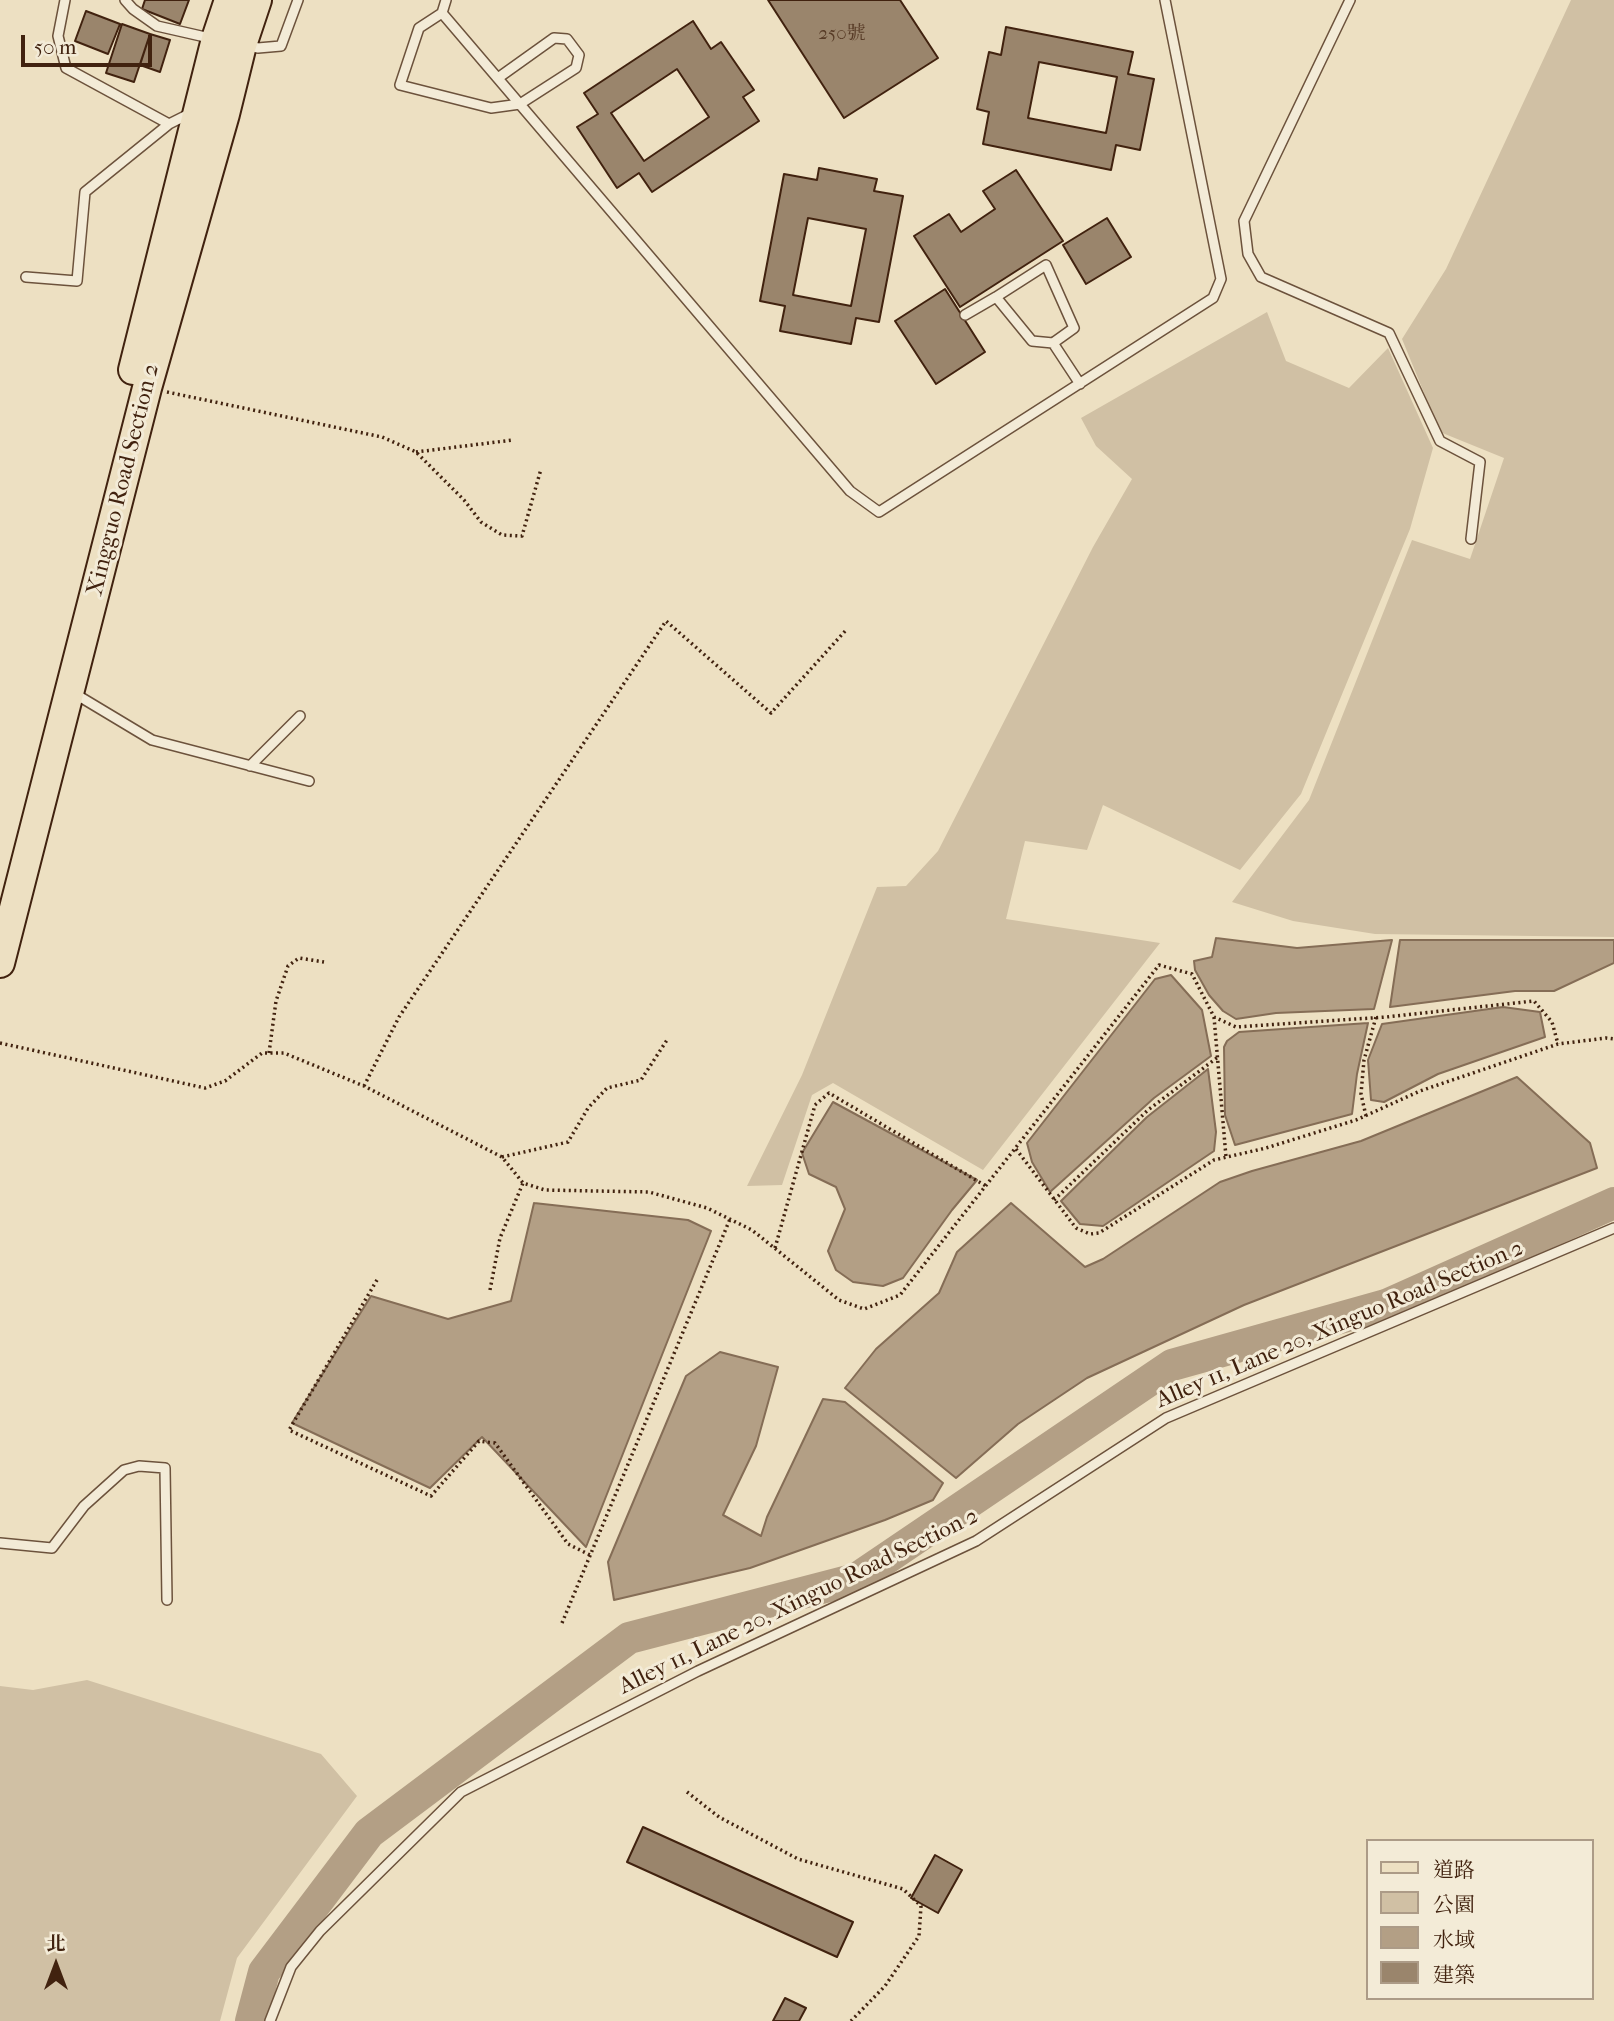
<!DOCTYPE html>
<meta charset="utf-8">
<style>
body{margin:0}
#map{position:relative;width:1614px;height:2021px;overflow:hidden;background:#ede0c2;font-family:"IM FELL French Canon","Noto Serif TC",serif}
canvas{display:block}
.legend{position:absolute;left:1366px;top:1839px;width:228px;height:161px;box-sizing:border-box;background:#f3ebd7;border:2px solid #ac9b87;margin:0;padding:9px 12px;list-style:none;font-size:21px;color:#41220f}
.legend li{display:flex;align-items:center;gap:14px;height:35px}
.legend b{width:35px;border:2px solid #ac9b87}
.north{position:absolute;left:21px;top:1930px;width:70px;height:70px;-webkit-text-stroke:5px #f3ebd7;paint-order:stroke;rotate:0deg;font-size:19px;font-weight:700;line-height:28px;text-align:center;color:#41220f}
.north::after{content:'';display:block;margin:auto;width:24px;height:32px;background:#41220f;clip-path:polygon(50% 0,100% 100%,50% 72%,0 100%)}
.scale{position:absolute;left:21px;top:35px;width:131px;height:32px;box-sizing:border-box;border:4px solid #41220f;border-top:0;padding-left:9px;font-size:21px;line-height:24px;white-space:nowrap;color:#41220f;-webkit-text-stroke:5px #f3ebd7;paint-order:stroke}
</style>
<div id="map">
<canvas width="1614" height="2021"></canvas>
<ul class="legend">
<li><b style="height:9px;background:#ede0c2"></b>道路</li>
<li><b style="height:19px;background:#d0c0a4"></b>公園</li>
<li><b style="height:19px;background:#b39f85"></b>水域</li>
<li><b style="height:19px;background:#9a856c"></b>建築</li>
</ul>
<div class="north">北</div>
<div class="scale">50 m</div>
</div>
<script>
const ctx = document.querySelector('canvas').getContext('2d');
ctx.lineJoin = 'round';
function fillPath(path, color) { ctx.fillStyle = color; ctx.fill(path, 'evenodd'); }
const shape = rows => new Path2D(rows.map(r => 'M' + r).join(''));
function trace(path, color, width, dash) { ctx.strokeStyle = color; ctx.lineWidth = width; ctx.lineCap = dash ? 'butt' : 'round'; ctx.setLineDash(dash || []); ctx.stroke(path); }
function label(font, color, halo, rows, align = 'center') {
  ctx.font = font + ' "IM FELL French Canon","Noto Serif TC",serif'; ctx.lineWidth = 6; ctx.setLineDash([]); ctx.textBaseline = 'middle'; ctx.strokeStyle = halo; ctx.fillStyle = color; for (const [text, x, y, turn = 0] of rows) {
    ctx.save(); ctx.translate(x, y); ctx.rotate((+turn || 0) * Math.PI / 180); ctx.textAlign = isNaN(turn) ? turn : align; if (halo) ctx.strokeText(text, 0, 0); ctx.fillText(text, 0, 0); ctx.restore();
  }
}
const green = shape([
 [1571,0,1614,0,1614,937,1375,934,1293,921,1232,902,1309,800,1412,540,1470,559,1504,458,1440,432,1402,339,1446,269],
 [1267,312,1286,361,1349,388,1388,348,1433,448,1410,529,1301,794,1240,870,1103,805,1087,850,1025,841,1006,919,1160,943,983,1170,833,1083,812,1095,782,1185,747,1186,802,1075,877,887,906,886,938,851,1093,547,1132,479,1096,446,1081,418],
 [87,1680,321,1754,357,1796,237,1958,220,2021,0,2021,0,1686,33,1690]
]);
const water = shape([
 [1216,938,1297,948,1392,940,1374,1009,1276,1013,1236,1019,1223,1011,1209,995,1195,970,1194,961,1212,957,1216,938],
 [1400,940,1614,940,1614,963,1554,991,1515,991,1390,1007,1400,940],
 [1171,975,1202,1010,1211,1056,1154,1098,1050,1192,1032,1162,1027,1143,1155,979,1171,975],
 [1503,1007,1540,1012,1545,1037,1438,1074,1384,1102,1371,1100,1368,1060,1382,1024,1503,1007],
 [1368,1023,1357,1074,1352,1114,1235,1145,1225,1115,1224,1047,1227,1041,1239,1032,1368,1023],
 [1208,1069,1216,1132,1214,1151,1103,1226,1080,1224,1061,1201,1147,1117,1208,1069],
 [1517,1077,1590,1143,1597,1168,1244,1305,1087,1378,1018,1424,956,1478,845,1388,876,1349,939,1293,957,1252,1011,1203,1085,1267,1103,1259,1220,1182,1252,1171,1361,1141,1517,1077],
 [833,1102,977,1180,952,1210,903,1278,883,1286,853,1282,836,1270,828,1251,845,1209,836,1187,809,1174,802,1153,833,1102],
 [534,1203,688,1220,711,1231,586,1547,482,1437,430,1488,292,1423,371,1296,448,1319,511,1301,534,1203],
 [720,1352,778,1367,756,1446,723,1515,761,1536,767,1517,823,1399,845,1402,943,1483,933,1500,885,1520,750,1568,614,1600,608,1562,686,1376,720,1352]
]);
const river = shape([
 [251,2021,264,1972,369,1833,629,1638,856,1579,1172,1365,1386,1305,1614,1203]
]);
const building = shape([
 [145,0,189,0,180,24,142,9,145,0],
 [768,0,900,0,938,58,844,118,768,0],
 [86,11,120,24,108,54,75,41,86,11],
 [693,21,711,49,721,42,754,90,743,97,759,121,652,192,639,173,617,188,577,127,598,114,584,93,693,21],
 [677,69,709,117,644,161,611,113,677,69],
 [122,24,150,34,134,82,106,73,122,24],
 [1006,27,1133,52,1128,74,1154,79,1140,150,1116,145,1111,170,983,144,989,112,977,109,989,52,1001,55,1006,27],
 [1039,62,1117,77,1106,133,1028,118,1039,62],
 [150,34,170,40,160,72,140,65,150,34],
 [819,168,877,179,874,191,903,196,879,322,856,318,851,344,780,331,785,306,760,301,784,174,817,180,819,168],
 [808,218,866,229,851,306,793,295,808,218],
 [1016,170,1063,241,960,307,914,236,949,214,961,232,995,209,983,191,1016,170],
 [1107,218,1131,257,1086,284,1063,245,1107,218],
 [945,289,985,352,936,384,895,321,945,289],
 [643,1827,853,1922,837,1957,627,1862,643,1827],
 [935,1855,962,1870,938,1913,911,1898,935,1855],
 [785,1998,806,2008,799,2021,773,2021,785,1998]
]);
const path = shape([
 [167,392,382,437,416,452,464,500,481,522,502,535,522,536,541,469],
 [416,452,513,440],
 [1214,1017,1226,1157],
 [0,1043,205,1088,225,1081,262,1053,284,1053,364,1086,502,1157,523,1183,545,1190,649,1192,707,1208,752,1230,839,1300,864,1309,900,1295,1159,965,1192,974,1214,1017,1236,1027,1386,1017,1534,1001,1552,1022,1558,1044],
 [269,1053,276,1001,288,966,299,958,324,962],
 [364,1086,399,1017,666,621,771,713,847,629],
 [1366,1116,1361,1094,1364,1060,1376,1017],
 [1016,1149,1076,1228,1090,1234,1099,1233,1214,1160,1266,1148,1356,1120,1420,1091,1558,1044,1606,1038,1614,1039],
 [502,1157,568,1142,588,1108,607,1088,641,1080,667,1040],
 [1054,1200,1148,1110,1218,1057],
 [775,1248,815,1105,829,1093,986,1186],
 [377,1280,289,1430,431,1496,479,1441,495,1443,568,1544,590,1555],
 [490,1290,500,1238,523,1183],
 [562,1623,730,1219],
 [687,1792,719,1817,798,1859,903,1889,921,1906,919,1936,885,1986,851,2021]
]);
const lane = shape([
 [65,0,58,36,66,68,169,124],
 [125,0,133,9,157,26,214,39],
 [446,0,442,13,850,491,879,512,1213,298,1221,279,1165,0],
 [1350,0,1244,221,1248,254,1261,277,1389,333,1440,441,1480,462,1471,539],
 [442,13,419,28,400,85,491,108,520,104,576,68,579,55,567,39,554,38,498,78],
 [245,45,258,48,281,46,298,0],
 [26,277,77,281,85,192,169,124,191,113],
 [965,315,996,297],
 [1053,343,1032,341,996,297,1046,265,1074,328,1053,343,1080,384],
 [72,692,152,740,309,781],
 [250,766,300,716],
 [0,1543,52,1548,84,1506,124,1470,139,1466,165,1468,167,1600],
 [270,2021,291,1967,320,1931,461,1792,698,1671,976,1541,1166,1418,1614,1228]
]);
const primary = shape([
 [133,370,216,39,229,0],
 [0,963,147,388,225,114,242,45,257,0]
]);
const numberNames = [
 ["250號",842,34]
];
const streetNames = [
 ["Xingguo Road Section 2",124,480,-76],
 ["Alley 11, Lane 20, Xinguo Road Section 2",1340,1325,-23],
 ["Alley 11, Lane 20, Xinguo Road Section 2",799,1602,-26]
];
fillPath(green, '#d0c0a4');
fillPath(water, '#b39f85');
trace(water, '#856d56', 2);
trace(river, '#b39f85', 32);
fillPath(building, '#9a856c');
trace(building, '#41220f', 2);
trace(lane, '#6c523c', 12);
trace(primary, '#41220f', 32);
trace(path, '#41220f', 3.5, [2, 3.5]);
trace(lane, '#f3ebd7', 9);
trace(primary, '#ede0c2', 28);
label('19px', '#573b26', null, numberNames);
label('23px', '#41220f', '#f3ebd7', streetNames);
</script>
